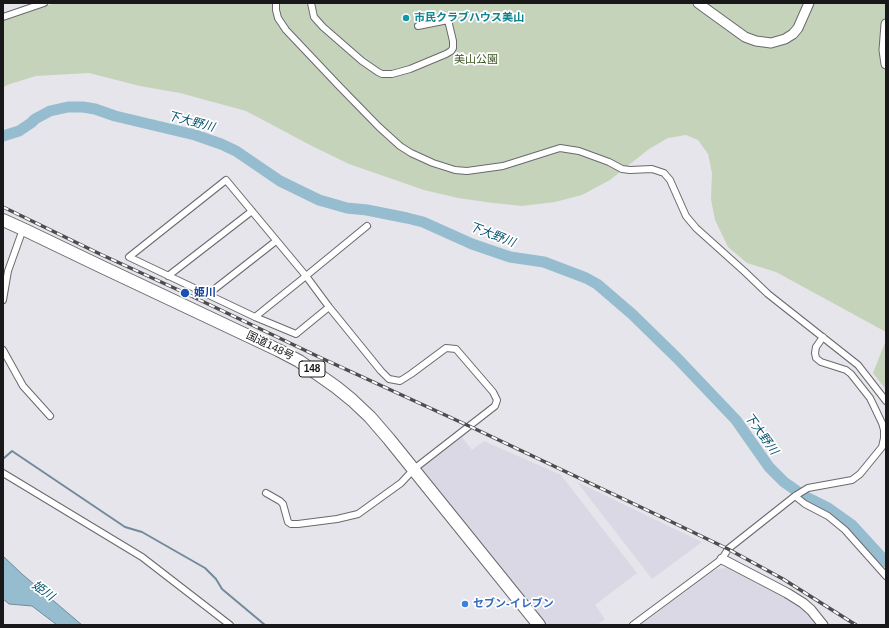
<!DOCTYPE html>
<meta charset="utf-8">
<style>
body{margin:0}
#map{position:relative;width:889px;height:628px;overflow:hidden;background:#e6e5eb;font-family:Arial,sans-serif}
canvas{display:block}
.frame{position:absolute;inset:0;border:4px solid #18181a;pointer-events:none}
</style>
<div id="map">
<canvas width="889" height="628"></canvas>
<div class="frame"></div>
</div>
<script>
const ctx = document.querySelector('canvas').getContext('2d');
ctx.lineJoin = 'round';
function fillPath(path, color) { ctx.fillStyle = color; ctx.fill(path, 'evenodd'); }
const shape = rows => new Path2D(rows.map(r => 'M' + r).join(''));
function trace(path, color, width, dash) { ctx.strokeStyle = color; ctx.lineWidth = width; ctx.lineCap = dash ? 'butt' : 'round'; ctx.setLineDash(dash || []); ctx.stroke(path); }
function label(font, color, halo, rows, align = 'center') {
  ctx.font = font + ' Arial,"Noto Sans JP",sans-serif'; ctx.lineWidth = 3.5; ctx.setLineDash([]); ctx.textBaseline = 'middle'; ctx.strokeStyle = halo; ctx.fillStyle = color; for (const [text, x, y, turn = 0] of rows) {
    ctx.save(); ctx.translate(x, y); ctx.rotate((+turn || 0) * Math.PI / 180); ctx.textAlign = isNaN(turn) ? turn : align; if (halo) ctx.strokeText(text, 0, 0); ctx.fillText(text, 0, 0); ctx.restore();
  }
}
const built = shape([
 [462,437,472,450,484,441,561,475,637,573,595,605,605,619,597,625,545,625,420,469],
 [577,482,702,542,652,579],
 [728,568,801,606,818,625,640,625,716,569]
]);
const green = shape([
 [55,3,886,3,886,332,776,272,747,263,728,247,715,220,711,199,712,173,708,154,698,140,686,135,668,138,649,149,610,180,582,195,555,202,522,206,493,203,458,198,424,190,349,164,310,145,246,111,180,93,140,86,89,73,36,76,10,84,3,87,3,19],
 [886,340,886,390,873,373]
]);
const water = shape([
 [3,556,22,574,82,625,57,625,32,606,9,604,3,599,3,556]
]);
const stream = shape([
 [3,459,12,451,125,527,142,532,205,568,216,579,222,589,265,625]
]);
const river = shape([
 [3,136,19,131,31,123,35,119,50,111,68,107,83,107,95,109,115,116,195,135,221,144,236,151,280,181,319,200,347,208,367,210,407,218,423,222,472,244,510,257,544,262,586,278,597,284,632,314,677,358,736,420,769,467,784,482,804,496,828,508,852,525,886,562]
]);
const street = shape([
 [276,3,276,10,278,18,286,30,339,86,379,127,400,146,411,153,433,163,455,170,467,171,503,166,560,148,579,151,609,162,622,169,630,170,652,169,664,173,670,180,686,216,696,228,745,272,768,294,858,365,886,401],
 [311,3,314,17,323,27,362,61,378,72,382,74,392,74,410,69,446,54,451,51,453,48,453,41,448,20,418,26],
 [3,17,44,3],
 [168,276,252,211],
 [207,295,276,241],
 [3,300,8,271,23,229],
 [255,317,306,276,367,226],
 [3,350,23,386,50,416],
 [3,473,142,557,230,625],
 [266,493,280,501,283,504,288,522,291,524,298,524,337,519,358,514,401,483,414,469,495,406,497,400,493,392,456,349,446,348,411,374,400,381,389,379,381,371,329,307,306,276,226,180,129,257,255,317,296,334,329,307],
 [795,496,805,504,828,516,845,530,886,576],
 [633,625,722,559,728,549,795,496,808,488,852,480,860,474,882,447,884,438,884,430,882,423,870,398,851,374,846,370,821,362,816,358,815,353,816,347,823,337]
]);
const secondary = shape([
 [698,3,745,37,756,41,771,43,785,39,793,34,798,28,809,3],
 [886,24,884,50,886,64],
 [722,559,787,593,803,603,811,610,823,625]
]);
const highway = shape([
 [3,220,25,230,100,266,278,350,299,361,336,387,352,400,370,417,389,439,539,625]
]);
const rail = shape([
 [3,207,102,255,185,293,319,357,469,426,651,512,728,549,783,579,856,625]
]);
const markers = [
 [406,18,4,"#0f9aa8"],
 [185,293,5,"#1a4fb4"],
 [465,604,4,"#3f7fe0"]
];
const shields = [
 [312,369,26]
];
const shieldNames = [
 ["148",312,369]
];
const cultureNames = [
 ["市民クラブハウス美山",414,18]
];
const parkNames = [
 ["美山公園",476,60]
];
const transitNames = [
 ["姫川",194,293]
];
const streetNames = [
 ["国道148号",270,346,26]
];
const shopNames = [
 ["セブン-イレブン",473,604]
];
const waterNames = [
 ["下大野川",191,122,15],
 ["下大野川",492,235,21],
 ["下大野川",761,434,54],
 ["姫川",43,591,36]
];
fillPath(built, '#dbd8e5');
fillPath(green, '#c6d3bb');
fillPath(water, '#95bccf');
trace(water, '#708b99', 1);
trace(stream, '#708b99', 2);
trace(river, '#95bccf', 11);
trace(street, '#6a696e', 8);
trace(secondary, '#6a696e', 11);
trace(highway, '#6a696e', 14);
trace(street, '#fff', 6);
trace(secondary, '#fff', 9);
trace(highway, '#fff', 12);
trace(rail, '#4d4c4f', 3.5);
trace(rail, '#fff', 2, [6]);
for (const [x, y, r, color] of markers) { const dot = new Path2D(); dot.arc(x, y, r, 0, 2 * Math.PI); ctx.fillStyle = color; ctx.fill(dot); trace(dot, '#fff', 1.5); }
for (const [x, y, w] of shields) { const box = new Path2D(); box.roundRect(x - w / 2, y - 8, w, 16, 3); ctx.fillStyle = '#fff'; ctx.fill(box); trace(box, '#18181a', 1); }
label('bold 10px', '#18181a', null, shieldNames);
label('bold 11px', '#0d838f', '#fff', cultureNames, 'left');
label('11px', '#3c5321', '#fff', parkNames);
label('bold 11px', '#164399', '#fff', transitNames, 'left');
label('11px', '#18181a', '#fff', streetNames);
label('bold 11px', '#366cbe', '#fff', shopNames, 'left');
label('italic 12px', '#05526d', '#fff', waterNames);
</script>
